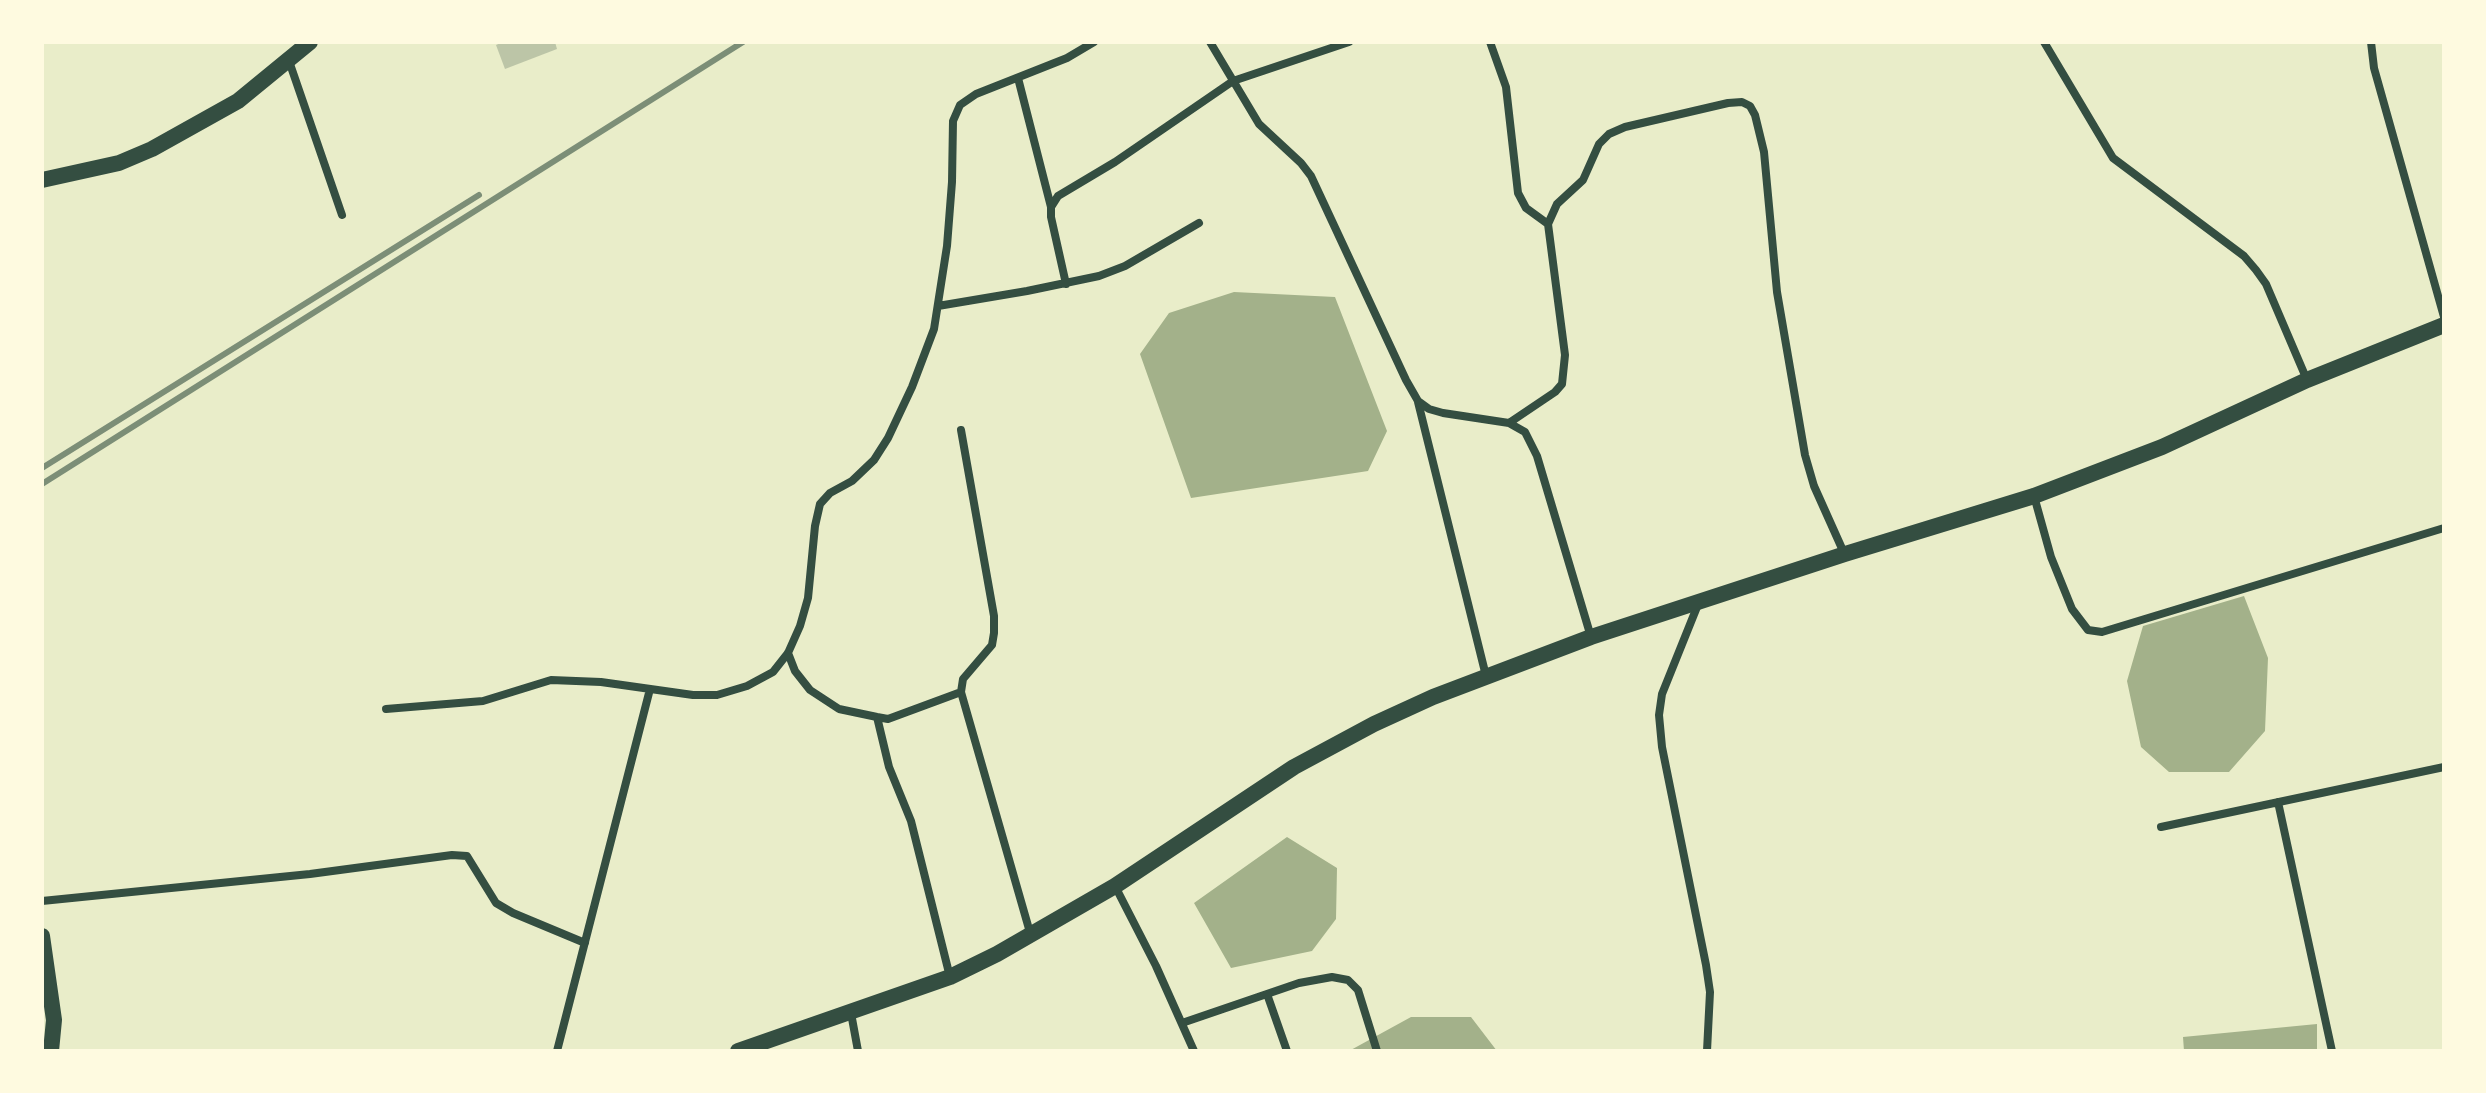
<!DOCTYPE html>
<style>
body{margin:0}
#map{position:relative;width:2486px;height:1093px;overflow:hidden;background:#e9edc9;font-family:Cabin,sans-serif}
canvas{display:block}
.frame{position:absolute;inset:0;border:44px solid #fefae0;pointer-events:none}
</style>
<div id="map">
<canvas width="2486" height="1093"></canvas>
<div class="frame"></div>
</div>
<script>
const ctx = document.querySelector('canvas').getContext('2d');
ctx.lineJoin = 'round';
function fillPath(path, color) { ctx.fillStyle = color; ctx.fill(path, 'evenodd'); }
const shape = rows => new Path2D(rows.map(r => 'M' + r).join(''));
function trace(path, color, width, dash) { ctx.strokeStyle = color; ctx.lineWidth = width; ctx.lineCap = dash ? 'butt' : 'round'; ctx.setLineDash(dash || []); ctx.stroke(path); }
const water = shape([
 [1234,292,1335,297,1387,431,1368,471,1191,498,1140,354,1169,313],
 [2244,596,2268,658,2265,731,2229,772,2169,772,2141,747,2127,681,2143,626],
 [1287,837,1337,868,1336,919,1312,951,1231,968,1194,903],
 [1411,1017,1471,1017,1497,1051,1349,1051],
 [2317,1024,2317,1051,2184,1051,2183,1037]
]);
const building = shape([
 [503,42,555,42,557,49,505,69,496,45]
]);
const minor = shape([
 [1210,42,1259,124,1301,163,1311,176,1406,380,1418,401,1429,409,1443,413,1509,423,1525,432,1537,456,1591,637],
 [1490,42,1506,87,1518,193,1526,208,1548,224],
 [2044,42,2113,158,2244,256,2256,270,2266,284,2307,380],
 [2371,42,2374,68,2444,317],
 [289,61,342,215],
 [1018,78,1051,207],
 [1066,284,1051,217,1051,207,1058,196,1115,162,1233,81,1349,42],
 [938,306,1027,291,1099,276,1125,266,1199,223],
 [1418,402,1486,676],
 [1509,423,1555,392,1562,384,1565,355,1548,224,1557,204,1583,180,1599,144,1609,134,1625,127,1728,103,1742,102,1750,106,1755,115,1764,152,1777,292,1805,455,1814,486,1844,553],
 [961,430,994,616,994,633,992,645,963,679,961,692,1031,936],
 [2034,496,2051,557,2072,609,2088,630,2102,632,2444,528],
 [1699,602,1662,694,1659,715,1662,747,1706,965,1710,992,1707,1051],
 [788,653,795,671,810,690,839,709,877,717,888,719,961,692],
 [386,709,483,701,551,680,601,682,693,695,717,695,747,686,773,672,788,653,800,626,808,598,815,526,820,504,830,493,852,481,874,460,888,438,912,387,934,329,947,246,952,182,953,121,960,105,976,94,1067,58,1094,42],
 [877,717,889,767,911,821,950,977],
 [2278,802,2332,1051],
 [2161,827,2444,767],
 [1115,886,1156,966,1194,1051],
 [42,901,310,874,452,855,467,856,496,903,513,913,585,943],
 [1267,994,1287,1051],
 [851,1013,858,1051],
 [1182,1023,1299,983,1332,977,1348,980,1358,990,1377,1051],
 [557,1051,650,689]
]);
const primary = shape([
 [42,180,119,163,152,149,238,101,310,42],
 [42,936,54,1020,51,1051],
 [738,1051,950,977,997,954,1115,886,1294,767,1374,724,1433,697,1591,637,1845,554,2034,496,2162,447,2307,380,2444,325]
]);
const rail = shape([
 [42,468,479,195],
 [42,484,743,42]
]);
fillPath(water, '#a3b18a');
fillPath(building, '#bcc5a7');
trace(minor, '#344e41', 8);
trace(primary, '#344e41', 16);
trace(rail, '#7c8e77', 6);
</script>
